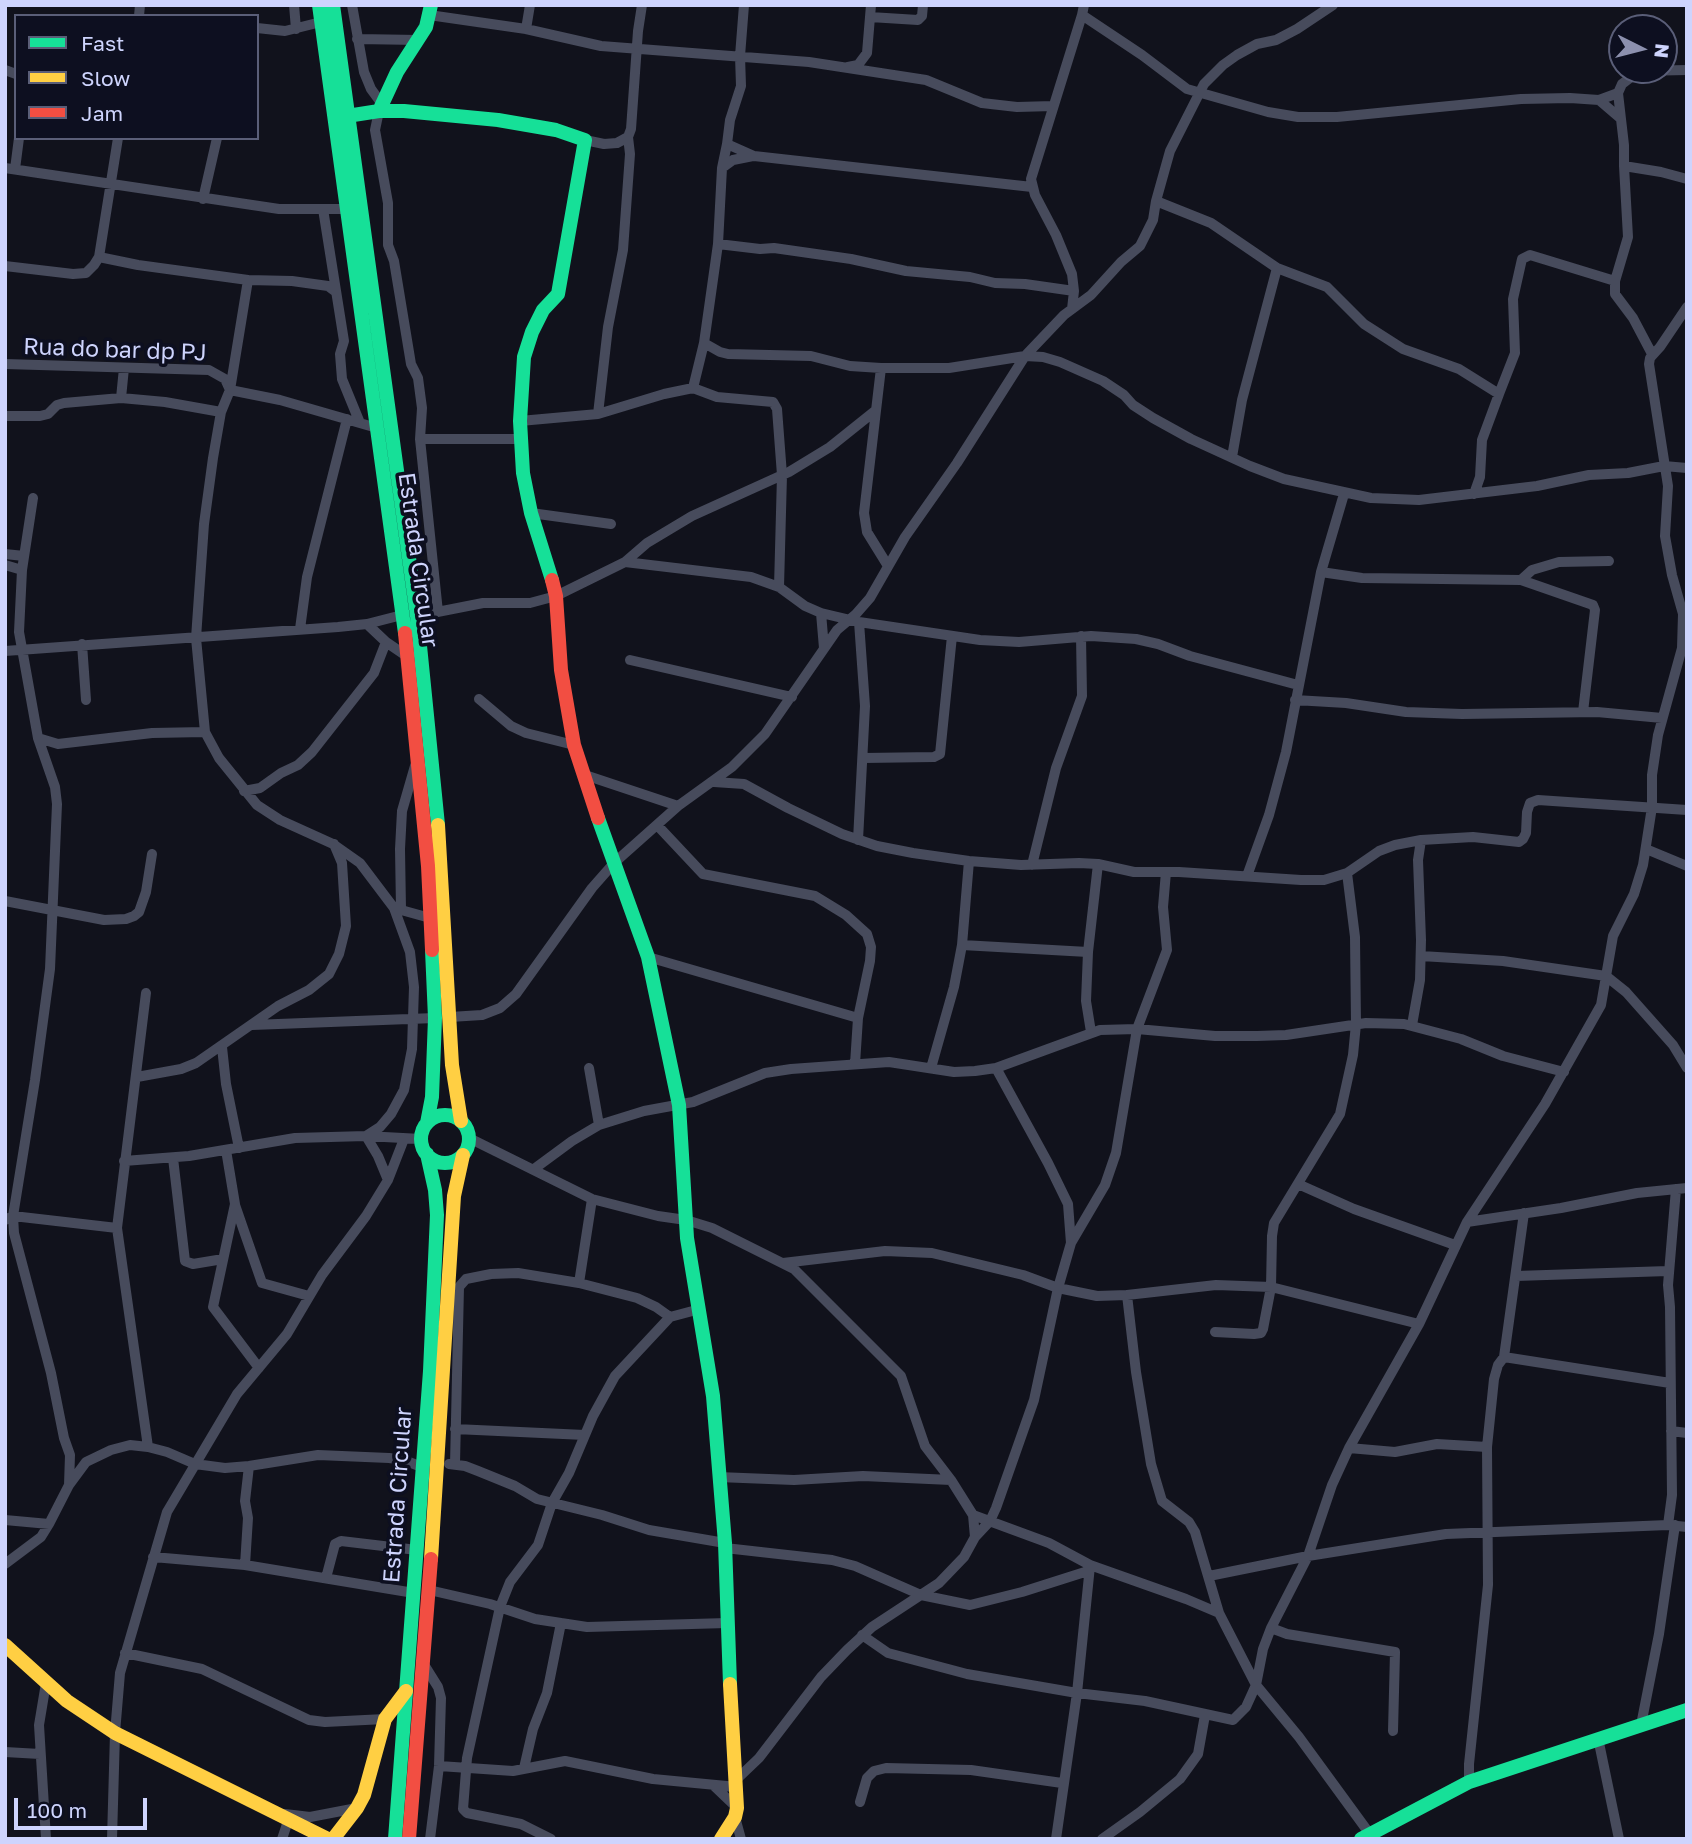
<!DOCTYPE html>
<style>
body{margin:0}
#map{position:relative;width:1692px;height:1844px;overflow:hidden;background:#11121c;font-family:"Golos Text",sans-serif}
canvas{display:block}
.frame{position:absolute;inset:0;border:7px solid #ced4fd;pointer-events:none}
.legend{position:absolute;left:14px;top:14px;width:245px;height:126px;box-sizing:border-box;background:#0d0f20;border:2px solid #5a5e78;margin:0;padding:9px 12px;list-style:none;font-size:21px;color:#ced4fd}
.legend li{display:flex;align-items:center;gap:14px;height:35px}
.legend b{width:35px;border:2px solid #5a5e78}
.north{position:absolute;left:1608px;top:14px;width:70px;height:70px;box-sizing:border-box;background:#0d0f20;border:2px solid #5a5e78;border-radius:50%;rotate:96deg;font-size:19px;font-weight:700;line-height:28px;text-align:center;color:#ced4fd}
.north::after{content:'';display:block;margin:auto;width:24px;height:32px;background:#8c90ae;clip-path:polygon(50% 0,100% 100%,50% 72%,0 100%)}
.scale{position:absolute;left:14px;top:1798px;width:133px;height:32px;box-sizing:border-box;border:4px solid #ced4fd;border-top:0;padding-left:9px;font-size:21px;line-height:24px;white-space:nowrap;color:#ced4fd;-webkit-text-stroke:5px #0d0f20;paint-order:stroke}
</style>
<div id="map">
<canvas width="1692" height="1844"></canvas>
<div class="frame"></div>
<ul class="legend">
<li><b style="height:9px;background:#16e098"></b>Fast</li>
<li><b style="height:9px;background:#ffcf43"></b>Slow</li>
<li><b style="height:9px;background:#f24e42"></b>Jam</li>
</ul>
<div class="north">N</div>
<div class="scale">100 m</div>
</div>
<script>
const ctx = document.querySelector('canvas').getContext('2d');
ctx.lineJoin = 'round';
const shape = rows => new Path2D(rows.map(r => 'M' + r).join(''));
function trace(path, color, width, dash) { ctx.strokeStyle = color; ctx.lineWidth = width; ctx.lineCap = dash ? 'butt' : 'round'; ctx.setLineDash(dash || []); ctx.stroke(path); }
function label(font, color, halo, rows, align = 'center') {
  ctx.font = font + ' "Golos Text",sans-serif'; ctx.lineWidth = 7; ctx.setLineDash([]); ctx.textBaseline = 'middle'; ctx.strokeStyle = halo; ctx.fillStyle = color; for (const [text, x, y, turn = 0] of rows) {
    ctx.save(); ctx.translate(x, y); ctx.rotate((+turn || 0) * Math.PI / 180); ctx.textAlign = isNaN(turn) ? turn : align; if (halo) ctx.strokeText(text, 0, 0); ctx.fillText(text, 0, 0); ctx.restore();
  }
}
const street = shape([
 [294,5,296,29],
 [352,5,364,72,371,89,382,104],
 [1084,5,1082,15,1142,55,1187,89,1268,112,1298,117,1337,117,1521,99,1570,98,1599,100,1618,93],
 [429,15,526,29,601,46,809,62,926,80,982,103,1017,107,1053,106],
 [139,16,140,5],
 [870,17,918,20,922,16,923,5],
 [257,28,285,31,321,22],
 [526,29,530,5],
 [357,39,419,40],
 [848,67,858,65,867,53,871,5],
 [5,70,16,74],
 [1687,70,1639,71,1622,84,1618,93,1624,145,1624,166,1661,172,1687,179],
 [1599,100,1620,118],
 [379,111,375,130,388,203,388,245,394,261,411,364,418,378,422,408,420,439,438,612],
 [585,140,604,144,617,143,628,137,631,129,638,31,642,5],
 [727,144,730,120,741,86,740,56,744,5],
 [1624,166,1628,237,1615,281,1615,294,1633,318,1652,354],
 [5,168,279,209,347,209],
 [722,168,733,160,753,156],
 [15,169,19,138],
 [1032,187,754,156,727,144,722,168,718,244,704,343,720,352,728,354,811,356,850,366,881,368,949,368,1025,356,1043,357,1060,362,1103,381,1124,395,1133,405,1153,418,1191,439,1250,466,1284,479,1371,498,1419,500,1537,486,1589,475,1628,473,1664,466,1687,468],
 [203,199,217,138],
 [1156,201,1211,223,1277,268,1242,400,1232,457],
 [323,209,344,341,340,354,342,379,360,423],
 [718,244,760,249,774,248,851,259,906,271,970,277,995,283,1025,284,1074,291],
 [99,257,138,265,248,280,292,281,328,286,336,292],
 [5,266,73,274,86,273,94,265,99,257,118,138],
 [1277,268,1327,287,1364,324,1403,349,1459,369,1499,394,1482,440,1480,477,1474,494],
 [248,280,230,390,221,412,213,458,204,524,196,638,205,732,219,758,257,805,280,820,333,844,360,863,394,908,410,952,414,987,412,1049,404,1090,391,1114,380,1127,366,1136,378,1156,388,1180],
 [1072,309,1074,291,1072,274,1056,235,1035,195,1031,179,1082,15],
 [5,364,209,370,225,379,230,390,280,400,377,428],
 [881,368,864,513,867,532,888,566],
 [693,388,704,343],
 [1499,394,1515,353,1513,299,1522,259,1530,255,1615,281],
 [121,398,124,368],
 [598,414,608,327,623,250,630,154,628,137],
 [5,416,40,416,48,414,57,405,64,403,121,398,165,402,221,412],
 [520,421,598,414,664,394,693,388,717,397,773,402,777,409,782,475,779,587],
 [420,439,521,439],
 [33,498,22,570,19,632,38,738,55,787,57,804,50,969,35,1080,13,1216,14,1233,51,1373,64,1438,70,1455,69,1485],
 [531,513,611,524],
 [5,554,24,556],
 [625,562,751,577,779,587,805,606,821,613,859,622,980,640,1019,642,1091,636,1136,639,1158,644,1190,656,1298,685],
 [5,565,22,570],
 [1321,572,1362,578,1521,580,1593,605,1595,610,1583,712],
 [1521,580,1532,570,1559,562,1609,561],
 [821,613,824,648],
 [417,616,483,603,530,603,556,596,625,562,647,543,692,516,789,472,830,447,875,411],
 [367,624,386,642,408,657],
 [300,629,307,577,347,419],
 [82,644,86,700],
 [5,651,338,627,367,624,402,615],
 [630,660,792,697],
 [479,699,511,726,526,733,574,745],
 [1295,700,1346,703,1406,712,1462,714,1597,712,1662,718],
 [38,738,58,744,152,733,205,732],
 [864,758,934,757,940,754,952,636],
 [582,774,678,806],
 [714,782,744,784,788,808,842,834,877,846,913,853,969,861,1021,865,1079,863,1098,864,1134,872,1179,872,1301,880,1324,880,1347,873,1379,851,1395,845,1421,840,1473,837,1519,842,1523,839,1526,833,1527,812,1530,803,1538,800,1687,810],
 [244,791,260,788,281,773,298,765,312,752,374,673,386,642],
 [657,825,703,874,815,896,846,915,867,934,871,947,870,961,858,1018,855,1064],
 [858,840,865,706,859,622],
 [1646,849,1687,866],
 [1032,865,1056,768,1082,696,1081,636],
 [1247,876,1269,815,1286,752,1321,572,1344,494],
 [5,901,104,920,126,919,134,916,139,912,146,892,152,854],
 [394,908,430,918],
 [401,909,400,849,402,811,415,766],
 [962,945,1088,952],
 [1421,956,1503,961,1606,976,1626,992,1673,1045,1687,1068],
 [648,957,858,1018],
 [146,993,117,1228,148,1447],
 [450,1017,482,1015,500,1008,516,994,592,888,614,863,678,806,732,767,765,734,837,630,856,614,870,598,905,537,957,463,1025,356,1064,315,1091,295,1121,262,1140,246,1153,220,1156,201,1170,151,1204,84,1223,65,1237,55,1257,44,1276,40,1297,29,1333,5],
 [252,1025,435,1018],
 [1412,1025,1420,980,1421,940,1418,860,1421,840],
 [1091,1032,1086,1001,1088,952,1098,864],
 [222,1047,226,1084,239,1148],
 [589,1068,599,1125],
 [931,1068,954,987,962,945,969,861],
 [996,1068,1048,1163,1068,1204,1071,1243],
 [137,1077,181,1069,196,1063,278,1006,309,990,329,974,339,954,346,926,342,863,334,844],
 [469,1138,592,1199,658,1216,686,1220,712,1228,794,1269,901,1376,925,1446,951,1480,973,1515,1049,1543,1090,1565,1186,1599,1219,1613],
 [226,1150,235,1204,213,1307,259,1368],
 [173,1158,185,1261,193,1264,223,1259],
 [124,1161,189,1156,295,1138,366,1136,421,1139],
 [534,1169,572,1141,599,1125,644,1111,693,1102,765,1073,791,1069,889,1062,954,1072,975,1071,996,1068,1100,1030,1137,1029,1215,1036,1257,1036,1286,1035,1366,1023,1404,1024,1461,1039,1503,1056,1564,1072],
 [1298,1184,1354,1209,1455,1245],
 [235,1205,262,1283,309,1296],
 [5,1220,13,1216,117,1228],
 [1467,1222,1561,1208,1637,1193,1687,1188],
 [783,1263,885,1251,932,1253,1023,1275,1058,1288,1097,1296,1127,1295,1216,1285,1271,1287,1419,1324],
 [1516,1276,1668,1271],
 [579,1283,592,1199],
 [1127,1295,1136,1372,1151,1464,1162,1501,1189,1522,1195,1532,1219,1613,1256,1685,1299,1737,1372,1837],
 [1215,1332,1254,1334,1261,1333,1263,1329,1271,1287,1272,1236,1274,1223,1340,1114,1353,1055,1356,1024,1355,937,1347,873],
 [1504,1357,1524,1213],
 [455,1429,585,1435],
 [1671,1431,1687,1433],
 [1349,1448,1395,1452,1437,1444,1487,1447],
 [449,1464,465,1466,478,1471,515,1486,537,1499,602,1515,649,1530,725,1543],
 [455,1464,459,1287,466,1279,491,1274,518,1273,579,1283,637,1298,656,1307,670,1317],
 [718,1477,794,1480,863,1476,951,1480],
 [5,1520,49,1524,69,1485,86,1462,111,1450,130,1445,148,1447,167,1452,195,1464,225,1468,249,1466,318,1455,389,1458,404,1460,424,1468],
 [1668,1525,1672,1495,1670,1307,1668,1285,1676,1189],
 [975,1537,990,1521,996,1508,1034,1400,1058,1288,1071,1243,1105,1185,1116,1153,1137,1029,1167,950,1163,907,1166,872],
 [725,1548,832,1560,855,1566,921,1595,970,1605,1022,1592,1088,1571],
 [153,1557,245,1565,414,1593],
 [5,1564,41,1537,49,1524],
 [245,1565,248,1518,245,1501,249,1466],
 [1209,1576,1308,1556,1446,1534,1668,1525,1687,1527],
 [326,1578,335,1544,341,1541,417,1550],
 [429,1590,490,1604,535,1619,587,1627,727,1623],
 [1271,1628,1287,1634,1395,1652,1393,1731],
 [862,1635,888,1653,967,1674,1077,1693,1145,1701,1233,1720,1246,1707,1256,1685,1263,1649,1271,1628,1308,1556,1332,1485,1349,1448,1419,1324,1467,1222,1545,1104,1601,1005,1613,936,1634,894,1643,865,1652,807,1652,775,1658,735,1682,648,1683,614,1672,575,1665,536,1668,486,1649,364,1650,358,1660,347,1687,307],
 [125,1653,202,1669,309,1720,325,1722,385,1719],
 [423,1663,438,1687,441,1698,439,1766,430,1839],
 [46,1683,39,1725,46,1839],
 [1641,1725,1659,1634,1675,1525],
 [1598,1738,1619,1839],
 [5,1752,40,1754],
 [439,1766,513,1771,565,1761,653,1779,737,1787],
 [524,1768,533,1729,547,1693,561,1623],
 [737,1779,759,1758,821,1677,847,1650,872,1627,939,1583,964,1557,975,1537,973,1515],
 [1469,1782,1469,1764,1488,1585,1487,1447,1494,1379,1498,1365,1504,1357,1670,1383],
 [714,1786,737,1808],
 [860,1802,867,1778,874,1771,886,1768,971,1770,1062,1783],
 [285,1814,310,1817,357,1808],
 [735,1817,741,1839],
 [112,1839,115,1733,120,1673,167,1512,237,1394,287,1334,322,1275,366,1216,388,1180,404,1139],
 [282,1839,288,1821],
 [551,1839,521,1824,467,1813,463,1809,467,1758,500,1607,510,1582,538,1545,552,1503,569,1473,593,1416,615,1376,670,1317,700,1309],
 [1056,1839,1077,1693,1090,1566],
 [1102,1839,1140,1812,1180,1779,1198,1754,1205,1715]
]);
const fast = shape([
 [319,5,405,633],
 [333,5,417,616,438,825],
 [379,111,397,72,426,27,431,5],
 [347,116,379,111,404,111,498,120,556,130,585,140,558,294,543,310,532,332,524,357,520,421,523,473,531,513,552,580],
 [598,818,648,957,679,1105,687,1238,713,1396,725,1543,730,1684],
 '421 1139a24 24 0 1 1 48 0a24 24 0 1 1-48 0Z',
 [427,1123,432,1097,435,1018,432,950],
 [395,1839,430,1371,437,1215,435,1190,427,1154],
 [1361,1839,1469,1782,1687,1710]
]);
const slow = shape([
 [438,825,452,1065,461,1121],
 [431,1559,454,1196,463,1155],
 [5,1645,67,1701,115,1733,328,1839],
 [333,1839,357,1808,364,1795,385,1719,406,1691],
 [721,1839,735,1817,737,1808,730,1684]
]);
const jam = shape([
 [552,580,556,596,561,670,574,745,598,818],
 [405,633,428,866,432,950],
 [409,1839,431,1559]
]);
const streetNames = [
 ["Rua do bar dp PJ",115,350,2],
 ["Estrada Circular",418,560,82],
 ["Estrada Circular",398,1495,-86]
];
trace(street, '#474b5c', 10);
trace(fast, '#16e098', 14);
trace(slow, '#ffcf43', 14);
trace(jam, '#f24e42', 14);
label('23px', '#ced4fd', '#0d0f20', streetNames);
</script>
